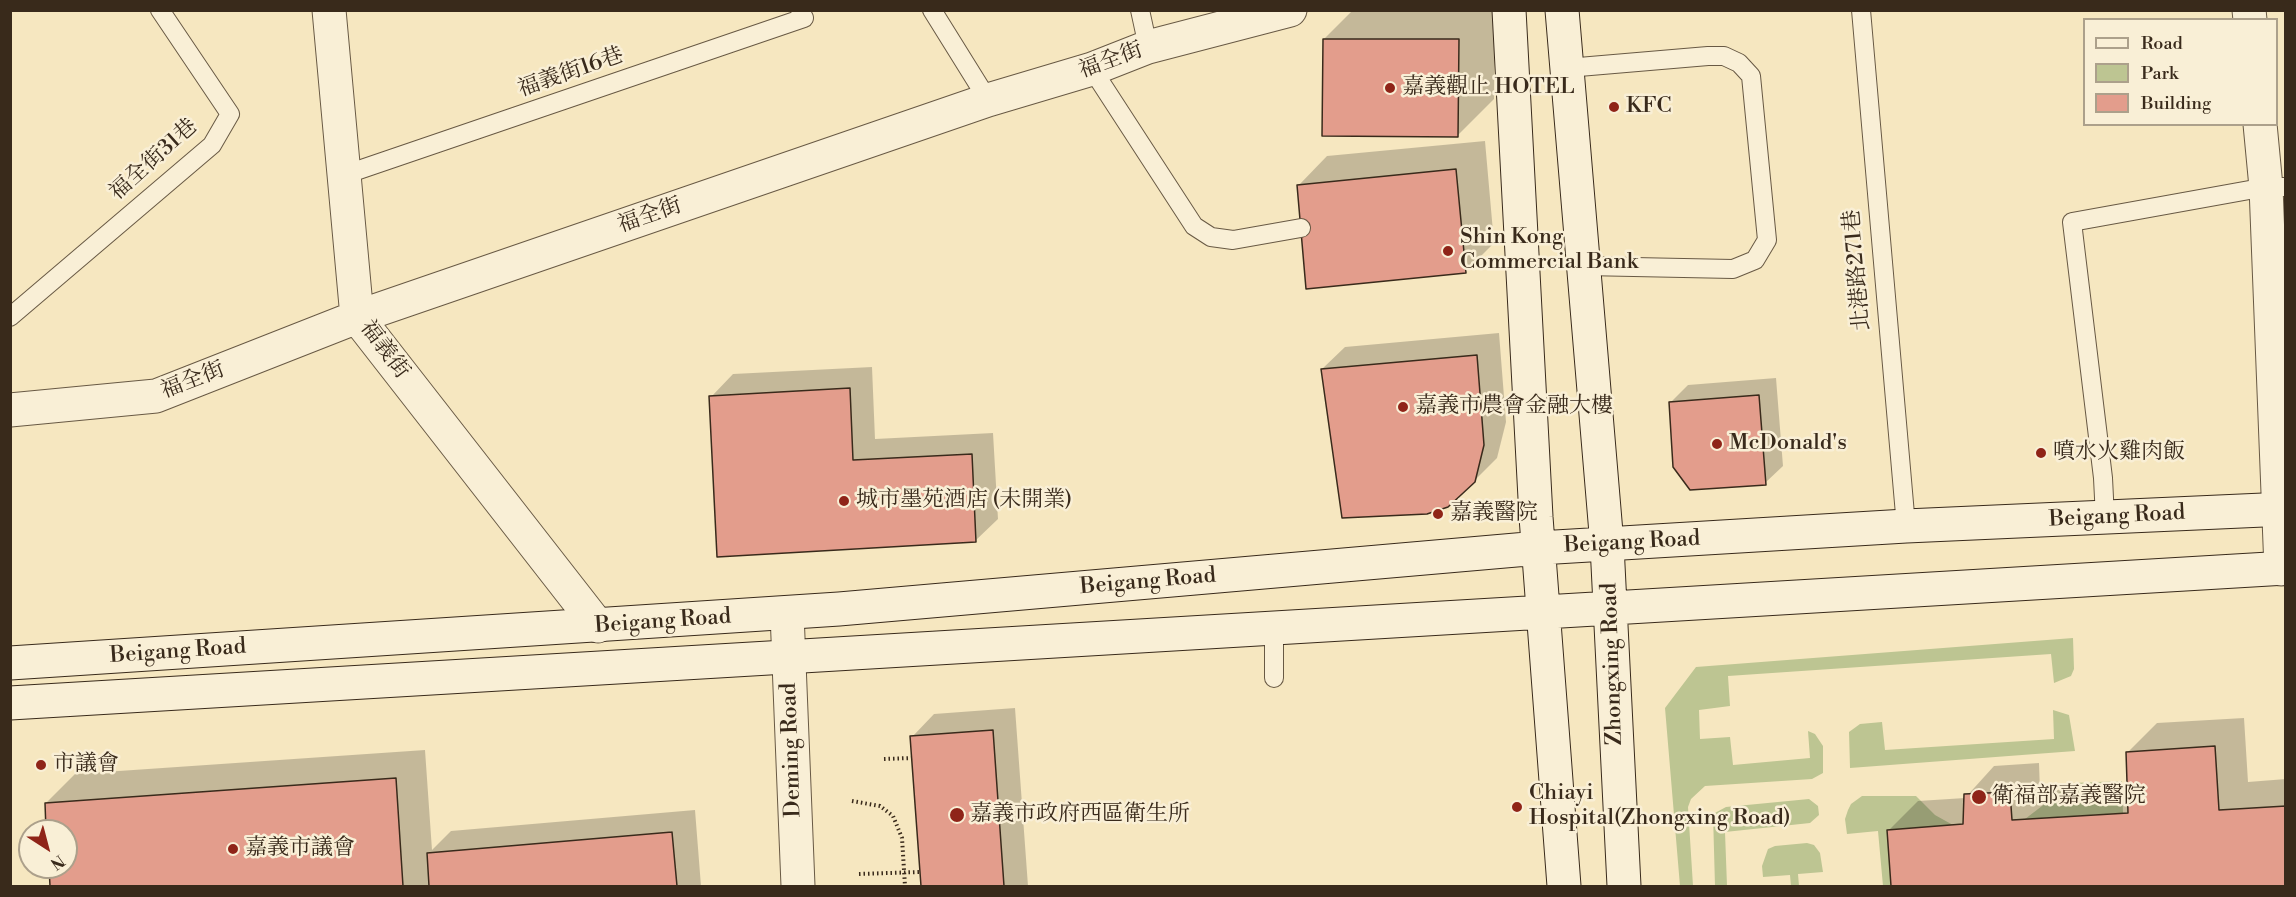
<!DOCTYPE html>
<meta charset="utf-8">
<style>
body{margin:0}
#map{position:relative;width:2296px;height:897px;overflow:hidden;background:#f6e7c0;font-family:"Libre Bodoni",serif}
canvas{display:block}
.frame{position:absolute;inset:0;border:12px solid #392a1b;pointer-events:none}
.legend{position:absolute;left:2083px;top:18px;width:195px;height:108px;box-sizing:border-box;background:#f9efd6;border:2px solid #aca08b;margin:0;padding:8px 10px;list-style:none;font-size:18px;color:#392a1b}
.legend li{display:flex;align-items:center;gap:12px;height:30px}
.legend b{width:30px;border:2px solid #aca08b}
.north{position:absolute;left:18px;top:819px;width:60px;height:60px;box-sizing:border-box;background:#f9efd6;border:2px solid #aca08b;border-radius:50%;rotate:144deg;font-size:16px;font-weight:700;line-height:24px;text-align:center;color:#392a1b}
.north::after{content:'';display:block;margin:auto;width:21px;height:27px;background:#8f2418;clip-path:polygon(50% 0,100% 100%,50% 72%,0 100%)}
</style>
<div id="map">
<canvas width="2296" height="897"></canvas>
<div class="frame"></div>
<ul class="legend">
<li><b style="height:8px;background:#f9efd6"></b>Road</li>
<li><b style="height:16px;background:#bdc592"></b>Park</li>
<li><b style="height:16px;background:#e39d8c"></b>Building</li>
</ul>
<div class="north">N</div>
</div>
<script>
const ctx = document.querySelector('canvas').getContext('2d');
ctx.lineJoin = 'round';
function fillPath(path, color) { ctx.fillStyle = color; ctx.fill(path, 'evenodd'); }
const shape = rows => new Path2D(rows.map(r => 'M' + r).join(''));
function trace(path, color, width, dash) { ctx.strokeStyle = color; ctx.lineWidth = width; ctx.lineCap = dash ? 'butt' : 'round'; ctx.setLineDash(dash || []); ctx.stroke(path); }
function label(font, color, halo, rows, align = 'center') {
  ctx.font = font + ' "Libre Bodoni","Noto Serif TC",serif'; ctx.lineWidth = 5; ctx.setLineDash([]); ctx.textBaseline = 'middle'; ctx.strokeStyle = halo; ctx.fillStyle = color; for (const [text, x, y, turn = 0] of rows) {
    ctx.save(); ctx.translate(x, y); ctx.rotate((+turn || 0) * Math.PI / 180); ctx.textAlign = isNaN(turn) ? turn : align; if (halo) ctx.strokeText(text, 0, 0); ctx.fillText(text, 0, 0); ctx.restore();
  }
}
const green = shape([
 [2073,638,2074,669,2071,676,2054,683,2051,654,1728,676,1730,706,1699,710,1700,739,1730,737,1733,765,1810,758,1808,731,1815,734,1823,746,1823,773,1812,779,1705,786,1691,799,1688,807,1693,886,1680,886,1665,708,1696,667],
 [2053,710,2069,715,2075,751,1850,768,1849,732,1860,724,1882,722,1885,750,2054,739],
 [2122,781,2123,813,2025,819,2072,783],
 [1862,796,1916,796,1935,815,1953,825,1887,830,1891,886,1883,886,1878,831,1847,834,1845,819,1848,810,1851,804],
 [1809,799,1818,806,1819,815,1810,823,1725,832,1727,886,1715,886,1713,814,1726,807],
 [1807,843,1814,845,1820,853,1823,872,1798,874,1799,886,1791,886,1790,875,1763,877,1762,866,1768,849,1775,846]
]);
const shadow = shape([
 [1353,10,1495,10,1494,99,1458,135,1324,39],
 [1485,141,1494,243,1465,272,1298,186,1327,156],
 [1499,333,1506,422,1497,458,1474,481,1322,369,1345,347],
 [872,367,875,439,993,433,998,519,975,541,711,397,733,374],
 [1776,378,1783,466,1765,483,1670,403,1688,385],
 [1015,708,1028,886,922,886,912,737,934,714],
 [2244,718,2248,782,2286,779,2286,886,1892,886,1888,831,1918,801,1965,798,1994,766,2039,763,2040,791,2129,786,2128,752,2157,723],
 [425,750,432,850,451,831,695,810,701,886,52,886,51,867,66,867,66,831,48,831,46,803,75,774]
]);
const building = shape([
 [1323,39,1459,39,1458,137,1322,136,1323,39],
 [1456,169,1466,273,1306,289,1297,185,1456,169],
 [1477,355,1484,445,1475,482,1448,507,1427,514,1342,518,1321,369,1477,355],
 [850,388,853,460,972,454,976,542,717,557,709,396,850,388],
 [1759,395,1766,485,1690,490,1673,467,1669,402,1759,395],
 [993,730,1004,886,921,886,910,736,993,730],
 [2215,746,2219,810,2286,806,2286,886,1891,886,1887,830,1963,824,1964,794,2010,792,2012,820,2128,813,2126,752,2215,746],
 [396,778,403,886,50,886,49,867,66,867,66,831,46,831,45,803,396,778],
 [672,832,677,886,429,886,427,853,672,832]
]);
const path = shape([
 [884,759,912,758],
 [852,801,880,806,893,816,902,838,905,886],
 [859,874,919,872]
]);
const lane = shape([
 [932,10,988,100],
 [1140,10,1148,47],
 [1861,10,1906,526],
 [1567,68,1708,56,1724,56,1739,63,1751,76,1767,240,1755,260,1733,269,1584,266],
 [1092,69,1194,226,1211,237,1233,240,1301,228],
 [344,175,804,18,800,10],
 [10,317,212,145,230,114,160,10],
 [2105,518,2103,478,2072,222,2266,187,2286,187],
 [1274,678,1274,628]
]);
const street = shape([
 [329,10,357,317,598,626],
 [2249,10,2250,20],
 [2260,124,2266,187,2281,569],
 [10,410,156,396,357,317,988,100,1092,69,1148,47,1290,10],
 [787,613,798,886]
]);
const secondary = shape([
 [1509,10,1536,517,1564,886],
 [1562,10,1607,545,1624,886],
 [10,663,839,609,1539,548,1906,526,2286,509],
 [10,703,2286,568]
]);
const markers = [
 [1390,88,6,"#8f2418"],
 [1614,107,6,"#8f2418"],
 [1448,251,6,"#8f2418"],
 [1403,407,6,"#8f2418"],
 [1717,444,6,"#8f2418"],
 [2041,453,6,"#8f2418"],
 [844,501,6,"#8f2418"],
 [1438,514,6,"#8f2418"],
 [41,765,6,"#8f2418"],
 [1979,797,8,"#8f2418"],
 [1517,807,6,"#8f2418"],
 [957,815,8,"#8f2418"],
 [233,849,6,"#8f2418"]
];
const streetNames = [
 ["福全街",1111,61,-20],
 ["福義街16巷",571,73,-19],
 ["福全街31巷",154,160,-42],
 ["福全街",650,216,-19],
 ["北港路271巷",1858,270,-95],
 ["福義街",384,350,53],
 ["福全街",193,381,-21],
 ["Beigang Road",2117,517,-3],
 ["Beigang Road",1632,543,-3],
 ["Beigang Road",1148,582,-5],
 ["Beigang Road",663,622,-4],
 ["Beigang Road",178,652,-4],
 ["Zhongxing Road",1613,664,-92],
 ["Deming Road",792,750,-92]
];
const poiNames = [
 ["嘉義觀止 HOTEL",1402,88],
 ["KFC",1626,107],
 ["Shin Kong",1460,238],
 ["Commercial Bank",1460,263],
 ["嘉義市農會金融大樓",1415,407],
 ["McDonald's",1729,444],
 ["噴水火雞肉飯",2053,453],
 ["城市墨苑酒店 (未開業)",856,501],
 ["嘉義醫院",1450,514],
 ["市議會",53,765],
 ["Chiayi",1529,794],
 ["Hospital(Zhongxing Road)",1529,819],
 ["衛福部嘉義醫院",1992,797],
 ["嘉義市政府西區衛生所",970,815],
 ["嘉義市議會",245,849]
];
fillPath(green, '#bdc592');
fillPath(shadow, '#0003');
fillPath(building, '#e39d8c');
trace(building, '#392a1b', 1.5);
trace(lane, '#685944', 20);
trace(street, '#685944', 35);
trace(secondary, '#392a1b', 35);
trace(path, '#392a1b', 4, [1.5, 3]);
trace(lane, '#f9efd6', 18);
trace(street, '#f9efd6', 33);
trace(secondary, '#f9efd6', 33);
for (const [x, y, r, color] of markers) { const dot = new Path2D(); dot.arc(x, y, r, 0, 2 * Math.PI); ctx.fillStyle = color; ctx.fill(dot); trace(dot, '#f9efd6', 2); }
label('22px', '#392a1b', '#f9efd6', streetNames);
label('22px', '#392a1b', '#f9efd6', poiNames, 'left');
</script>
